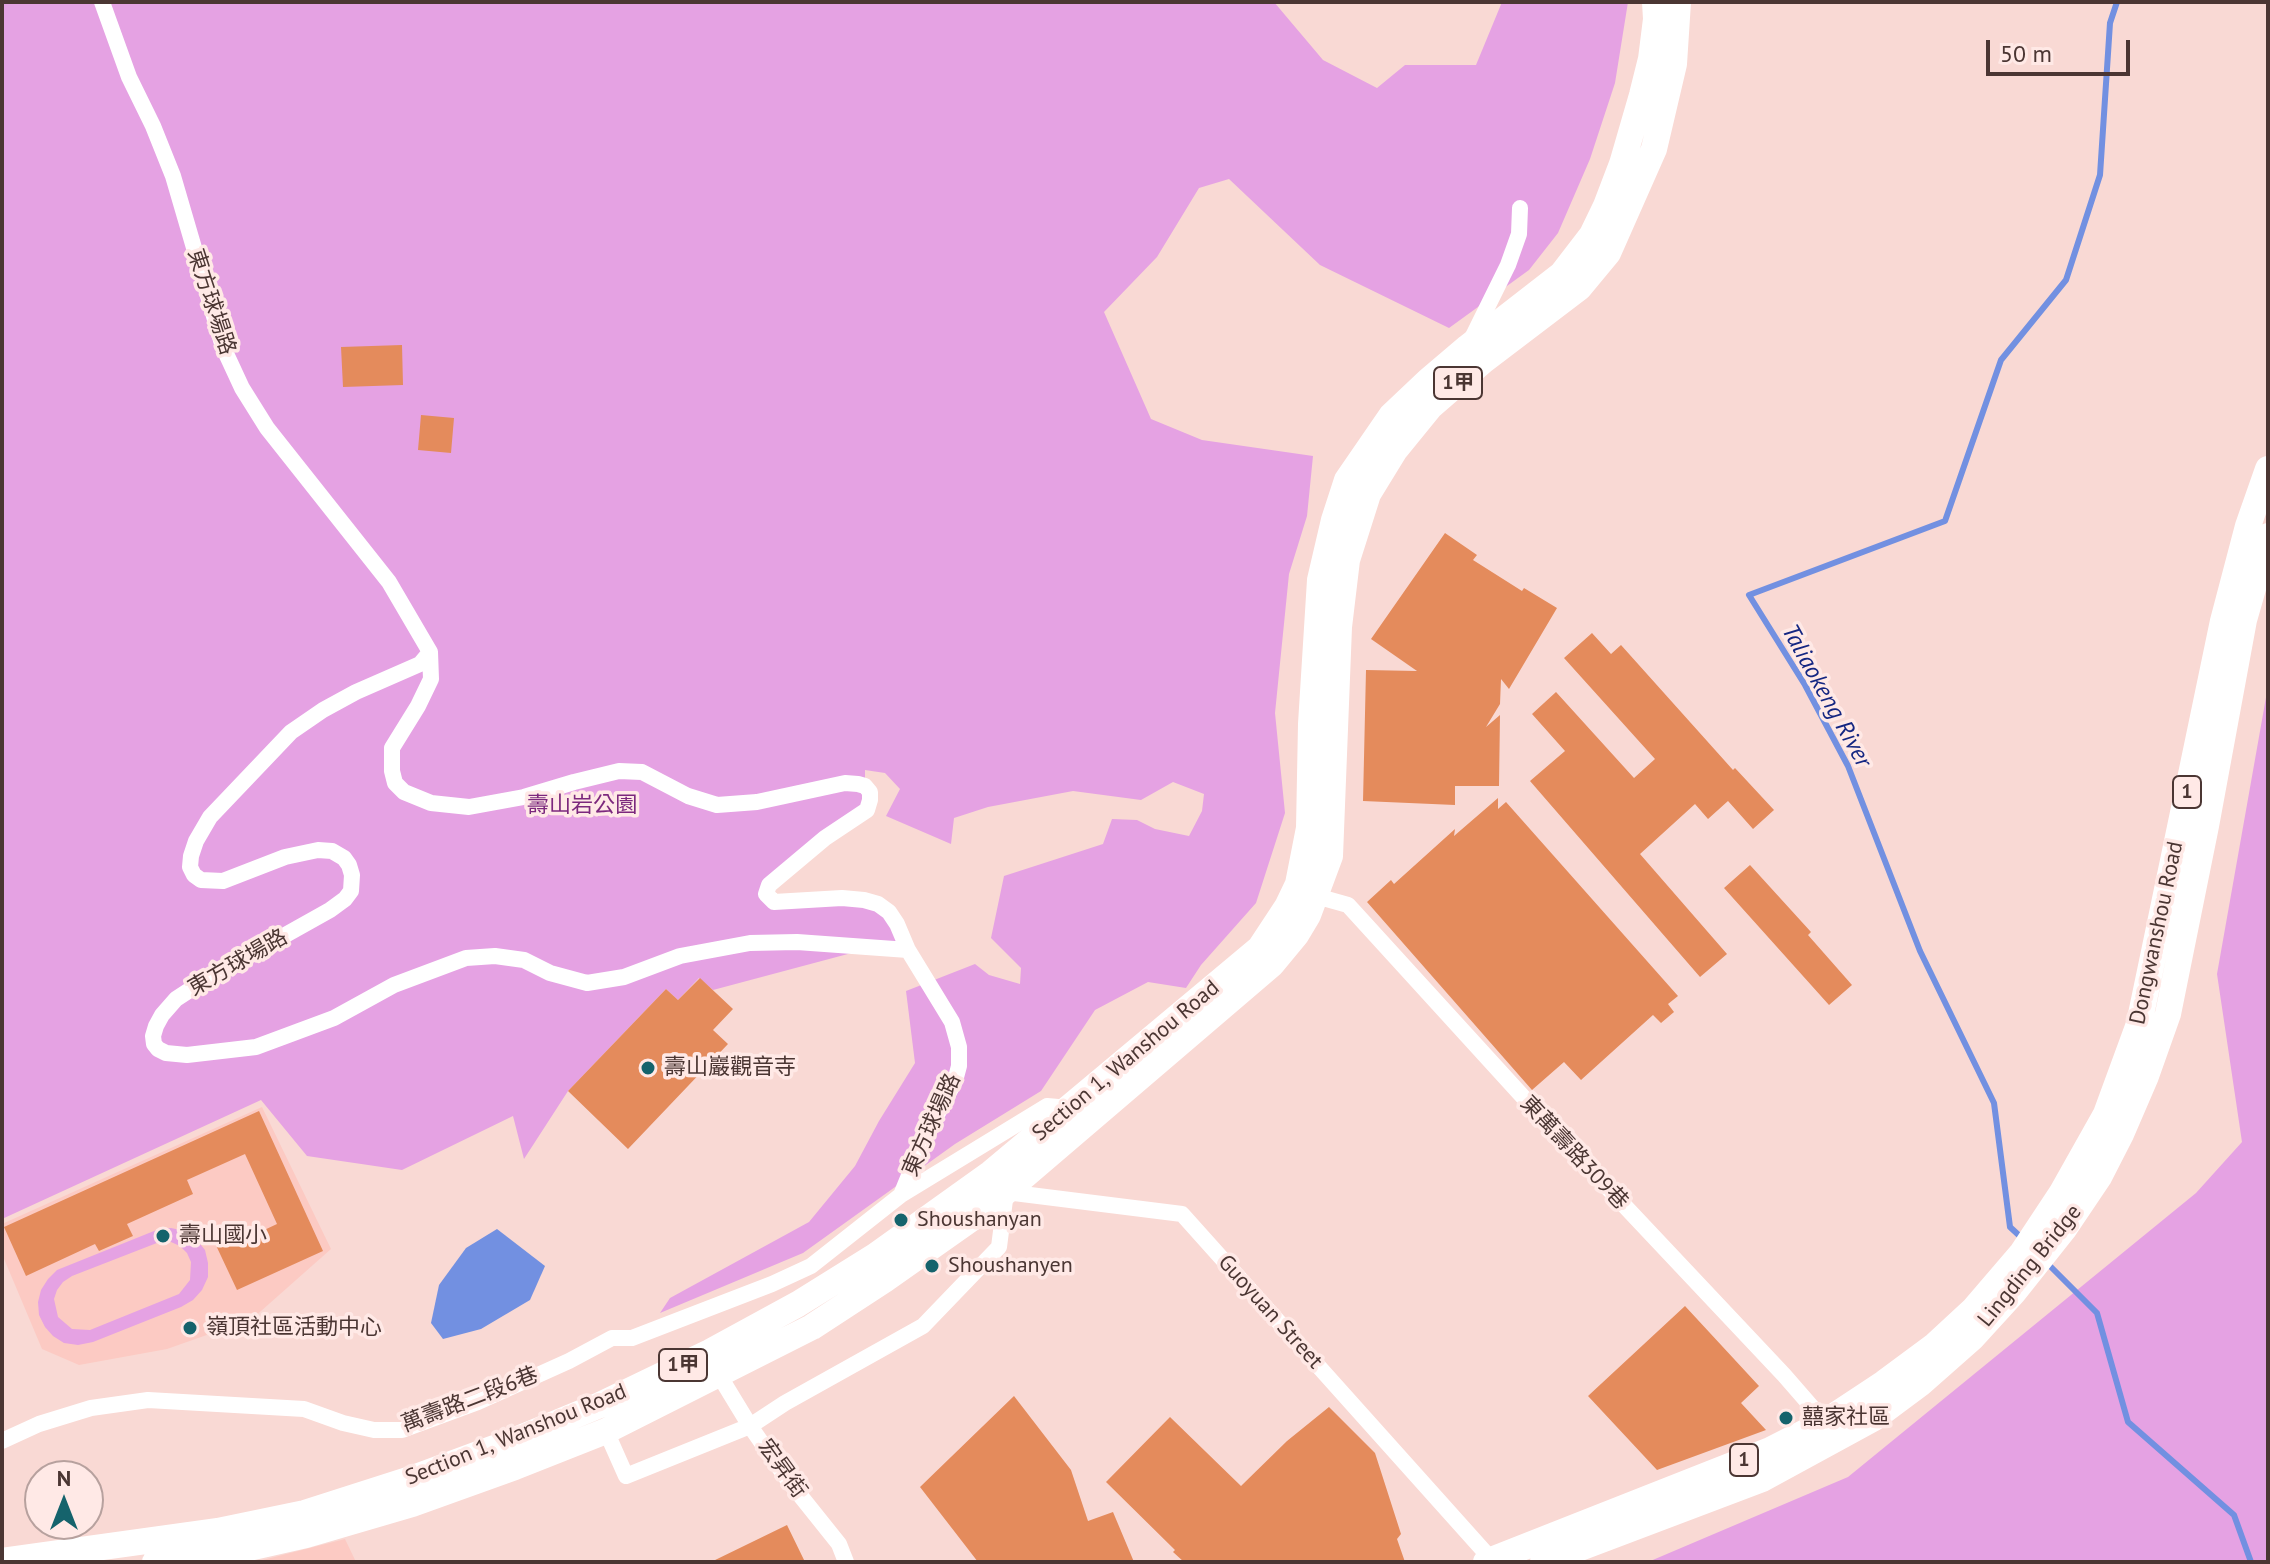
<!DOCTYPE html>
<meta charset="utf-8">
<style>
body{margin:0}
#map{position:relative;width:2270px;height:1564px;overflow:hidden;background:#f9d9d4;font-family:"PT Sans",sans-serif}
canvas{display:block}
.frame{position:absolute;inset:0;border:4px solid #4b3633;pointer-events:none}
.north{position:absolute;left:24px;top:1460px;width:80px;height:80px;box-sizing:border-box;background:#ffe9e6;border:2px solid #b7a19e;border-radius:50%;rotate:0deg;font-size:22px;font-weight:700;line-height:32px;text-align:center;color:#4b3633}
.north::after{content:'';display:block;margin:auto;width:28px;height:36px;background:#15636c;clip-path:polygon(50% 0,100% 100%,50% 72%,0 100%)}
.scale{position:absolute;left:1986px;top:40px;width:144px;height:36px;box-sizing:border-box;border:4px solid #4b3633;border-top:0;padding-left:10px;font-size:24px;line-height:28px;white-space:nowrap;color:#4b3633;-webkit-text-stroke:6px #ffe9e6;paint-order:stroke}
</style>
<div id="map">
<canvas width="2270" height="1564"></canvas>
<div class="frame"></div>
<div class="north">N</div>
<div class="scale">50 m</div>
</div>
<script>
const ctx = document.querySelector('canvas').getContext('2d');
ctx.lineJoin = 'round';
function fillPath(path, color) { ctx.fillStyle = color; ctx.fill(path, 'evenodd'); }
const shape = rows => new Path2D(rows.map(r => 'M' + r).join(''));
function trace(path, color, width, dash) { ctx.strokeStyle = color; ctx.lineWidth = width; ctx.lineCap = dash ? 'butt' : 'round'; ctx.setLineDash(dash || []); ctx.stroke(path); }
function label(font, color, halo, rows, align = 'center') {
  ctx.font = font + ' "PT Sans","Noto Sans TC",sans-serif'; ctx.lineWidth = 7; ctx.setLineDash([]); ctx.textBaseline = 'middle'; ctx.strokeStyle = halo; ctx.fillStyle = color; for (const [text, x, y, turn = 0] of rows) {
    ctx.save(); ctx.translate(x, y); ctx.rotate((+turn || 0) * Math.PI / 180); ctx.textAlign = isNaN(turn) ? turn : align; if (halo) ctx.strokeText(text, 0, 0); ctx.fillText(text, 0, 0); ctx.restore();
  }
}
const built = shape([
 [262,1107,331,1249,252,1319,167,1349,79,1365,42,1349,2,1254,2,1224],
 [345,1539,356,1562,255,1562]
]);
const green = shape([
 [2,2,1274,2,1323,60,1377,88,1405,65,1476,65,1502,2,1628,2,1615,83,1590,159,1558,233,1529,270,1449,328,1320,265,1229,179,1199,188,1157,257,1104,312,1151,419,1202,440,1313,456,1307,516,1289,574,1275,713,1285,813,1256,903,1201,965,1186,988,1148,982,1095,1010,1041,1091,955,1144,803,1253,660,1313,670,1298,809,1222,855,1166,879,1121,915,1063,906,991,975,964,989,975,1020,984,1021,968,991,938,1004,876,1103,844,1112,819,1137,820,1155,829,1189,836,1202,811,1204,794,1173,782,1141,800,1073,791,988,807,954,818,951,844,886,816,900,789,885,773,865,770,865,786,870,800,766,894,820,900,889,912,904,939,713,990,699,978,678,1000,666,989,568,1091,524,1159,513,1116,402,1170,307,1156,261,1100,2,1219],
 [2268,686,2268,1562,1648,1562,1848,1477,2196,1193,2242,1142,2217,974],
 [171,1228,185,1231,196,1239,205,1250,208,1263,208,1277,202,1290,193,1300,181,1307,93,1342,78,1345,64,1343,53,1336,45,1327,39,1315,38,1302,41,1290,48,1279,57,1270,159,1229],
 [162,1241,171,1242,180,1246,187,1253,191,1262,190,1280,179,1294,90,1330,72,1329,58,1317,54,1299,57,1290,63,1282,72,1276]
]);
const water = shape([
 [497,1229,545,1266,530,1300,481,1329,443,1339,431,1323,439,1285,466,1248]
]);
const stream = shape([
 [2024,1240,2010,1227,1994,1103,1920,951,1848,766,1805,685,1749,595,1945,521,2001,360,2066,280,2100,175,2110,23,2117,2],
 [2046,1262,2097,1313,2128,1422,2234,1515,2251,1562]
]);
const building = shape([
 [402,345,403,385,343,387,341,347],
 [421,415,454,418,451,453,418,450],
 [1445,533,1477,555,1473,560,1522,591,1524,588,1557,608,1509,689,1501,679,1500,704,1486,727,1500,715,1499,786,1455,786,1455,805,1363,801,1366,670,1417,671,1371,639],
 [1592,633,1611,654,1621,645,1733,770,1735,768,1774,810,1753,829,1728,801,1708,819,1695,804,1640,854,1727,954,1700,977,1530,781,1565,751,1532,714,1556,692,1634,778,1655,759,1564,658],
 [1498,798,1498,809,1506,802,1678,996,1668,1004,1674,1012,1661,1023,1653,1015,1581,1080,1564,1062,1532,1090,1367,902,1391,880,1394,884,1455,829,1454,836],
 [1750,865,1811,932,1808,935,1852,985,1829,1005,1724,888],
 [700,978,733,1009,713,1030,728,1044,628,1149,568,1091,666,989,678,1000],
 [259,1111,323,1251,237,1290,213,1239,240,1227,245,1239,277,1224,245,1154,187,1180,193,1194,127,1224,133,1236,99,1251,95,1244,26,1276,4,1227],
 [1685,1306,1759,1386,1741,1403,1766,1430,1657,1470,1588,1396],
 [1014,1396,1071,1470,1088,1521,1113,1512,1134,1562,978,1562,920,1487],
 [1329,1407,1375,1453,1401,1534,1397,1539,1405,1562,1184,1562,1173,1552,1175,1550,1106,1482,1170,1417,1241,1486,1287,1441],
 [787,1525,805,1562,711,1562]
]);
const minor = shape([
 [102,2,129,77,153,126,173,176,223,347,242,388,267,428,389,582,430,652,431,679,418,706,392,748,392,771,395,783,404,792,431,803,469,807,524,797,574,782,619,771,642,772,688,796,717,805,757,802,845,783,858,784,865,786,870,792,870,800,867,810,825,838,769,885,766,894,774,902,842,898,864,900,878,904,889,912,897,924,908,950,952,1022,959,1047,959,1066,955,1081,923,1141,901,1195],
 [1472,338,1508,265,1519,234,1520,208],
 [430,652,420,664,356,692,323,710,291,732,210,817,196,841,191,856,190,867,194,875,201,880,223,881,285,857,318,850,332,851,344,858,349,865,352,875,351,891,345,899,330,910,205,980,176,999,162,1015,156,1026,153,1036,154,1044,158,1049,166,1053,187,1055,256,1047,334,1018,394,985,466,958,495,956,524,960,550,973,587,983,624,977,680,956,750,943,797,942,908,950],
 [1310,891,1316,896,1348,905,1555,1132,1784,1375,1831,1429],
 [1003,1188,1006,1192,1182,1214,1492,1560],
 [719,1375,750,1426,787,1479,839,1544,846,1562],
 [606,1431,626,1476,750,1426,785,1403,923,1326,999,1247,1006,1192],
 [2,1441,39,1424,91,1408,148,1400,304,1409,343,1423,374,1430,402,1430,478,1402,569,1361,612,1338,632,1338,772,1284,811,1266,901,1195,1047,1106,1069,1108]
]);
const primary = shape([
 [2,1561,218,1531,305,1513,408,1480,508,1443,600,1405,710,1352,798,1304,875,1256,991,1173,1260,948,1287,907,1298,884,1309,828,1311,724,1320,580,1334,520,1347,480,1391,416,1428,381,1468,347,1562,274,1592,235,1606,206,1622,164,1642,95,1651,59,1656,19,1655,2],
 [155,1562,218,1555,306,1535,412,1504,515,1467,606,1431,812,1327,884,1280,989,1206,1272,964,1296,935,1308,915,1330,856,1339,627,1347,560,1368,494,1395,450,1430,407,1483,361,1579,288,1608,253,1654,149,1674,64,1678,2],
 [1486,1562,1770,1450,1825,1422,1884,1383,1934,1346,1974,1309,2022,1253,2061,1194,2106,1114,2139,1024,2223,621,2248,526,2268,469],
 [1543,1562,1762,1479,1874,1418,1921,1383,1972,1338,2014,1292,2064,1229,2099,1177,2121,1134,2146,1076,2168,1014,2206,826,2244,620,2268,536]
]);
const markers = [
 [648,1068,8,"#15636c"],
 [901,1220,8,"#15636c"],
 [163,1236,8,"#15636c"],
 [932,1266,8,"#15636c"],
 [190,1328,8,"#15636c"],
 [1786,1418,8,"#15636c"]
];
const shields = [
 [1458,383,48],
 [2187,792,28],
 [683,1365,48],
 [1744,1460,28]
];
const shieldNames = [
 ["1甲",1458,383],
 ["1",2187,792],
 ["1甲",683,1365],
 ["1",1744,1460]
];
const streetNames = [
 ["東方球場路",211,302,72],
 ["Dongwanshou Road",2157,933,-78],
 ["東方球場路",238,963,-30],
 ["Section 1, Wanshou Road",1126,1061,-40],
 ["東方球場路",932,1125,-66],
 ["東萬壽路309巷",1574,1153,47],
 ["Lingding Bridge",2030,1266,-51],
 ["Guoyuan Street",1270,1312,48],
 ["萬壽路二段6巷",470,1400,-21],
 ["Section 1, Wanshou Road",516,1435,-22],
 ["宏昇街",782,1469,54]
];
const parkNames = [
 ["壽山岩公園",582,806]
];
const poiNames = [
 ["壽山巖觀音寺",664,1068],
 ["Shoushanyan",917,1220],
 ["壽山國小",179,1236],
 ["Shoushanyen",948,1266],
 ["嶺頂社區活動中心",206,1328],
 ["囍家社區",1802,1418]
];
const waterNames = [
 ["Taliaokeng River",1826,696,61]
];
fillPath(built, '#fccac3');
fillPath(green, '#e5a2e3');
fillPath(water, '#7290e1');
trace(stream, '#7290e1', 6);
fillPath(building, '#e48b5c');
trace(minor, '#fff', 16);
trace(primary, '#fff', 26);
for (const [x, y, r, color] of markers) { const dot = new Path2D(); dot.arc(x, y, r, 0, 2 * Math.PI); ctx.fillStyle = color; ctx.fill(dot); trace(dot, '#ffe9e6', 3); }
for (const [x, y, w] of shields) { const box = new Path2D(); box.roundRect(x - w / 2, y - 16, w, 32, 6); ctx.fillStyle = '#ffe9e6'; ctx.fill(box); trace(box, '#4b3633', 2); }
label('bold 20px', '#4b3633', null, shieldNames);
label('22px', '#4b3633', '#ffe9e6', streetNames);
label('22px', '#7c287d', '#ffe9e6', parkNames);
label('22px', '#4b3633', '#ffe9e6', poiNames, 'left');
label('italic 24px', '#142682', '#ffe9e6', waterNames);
</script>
